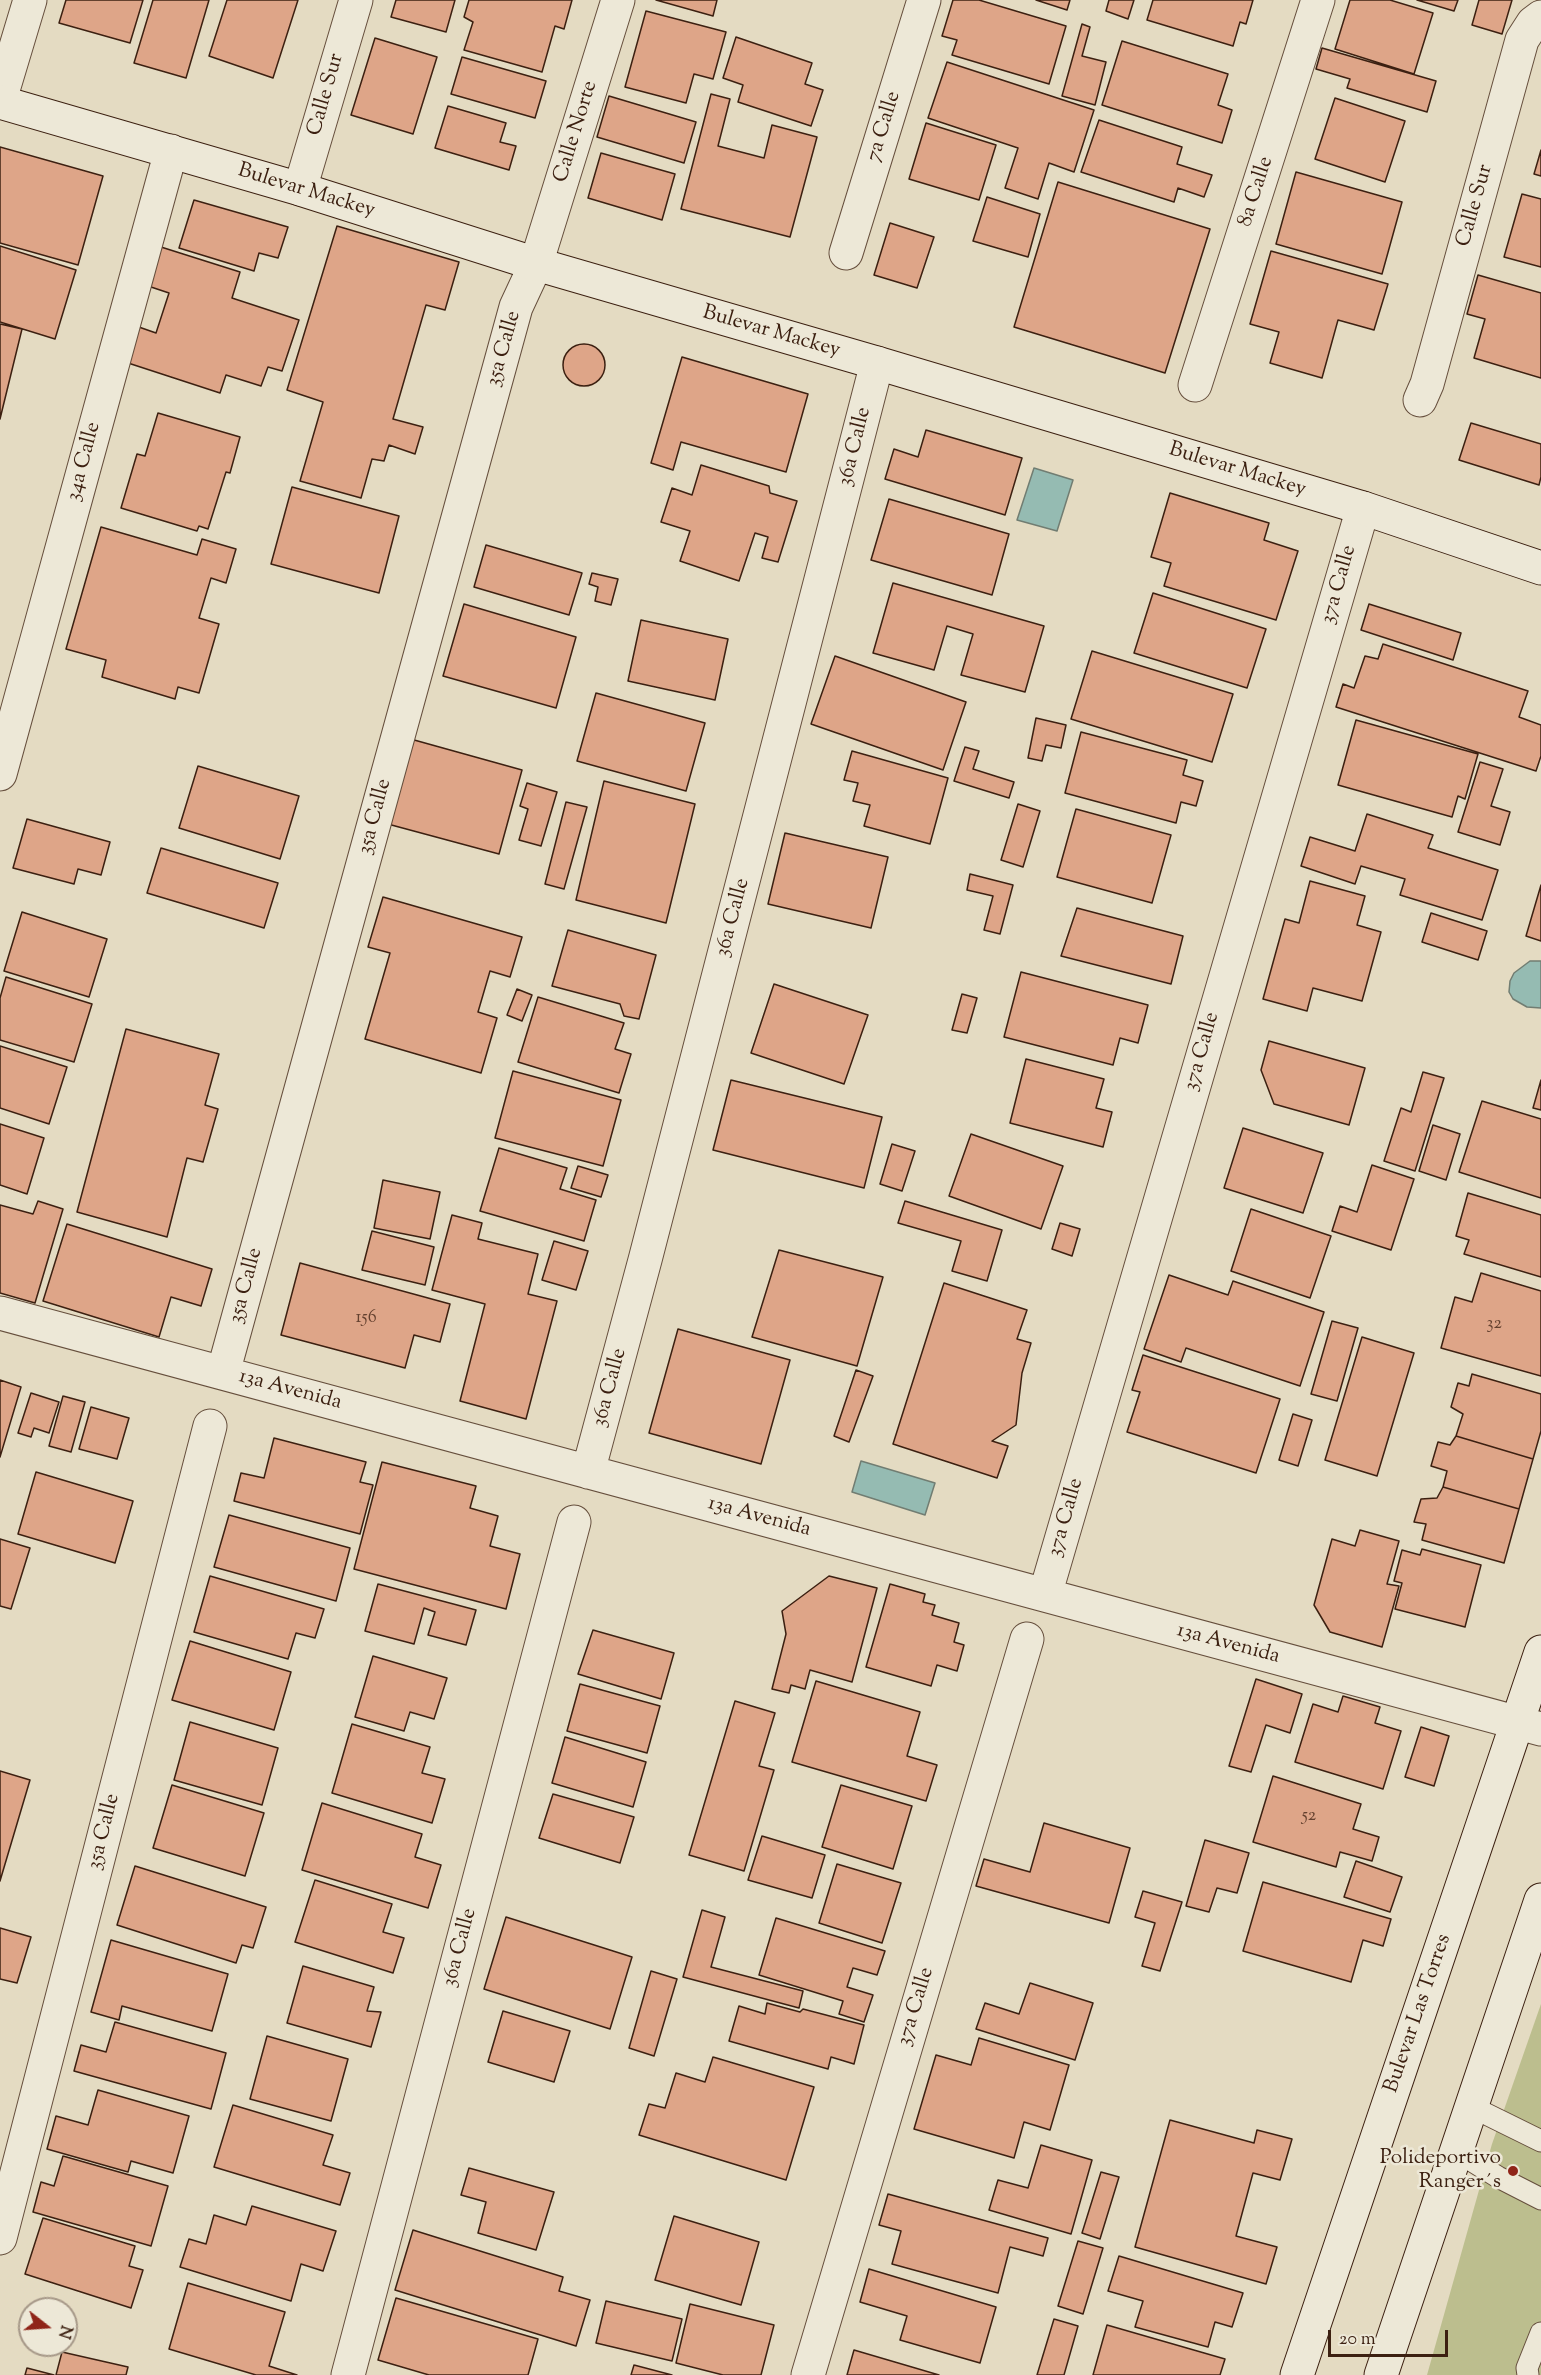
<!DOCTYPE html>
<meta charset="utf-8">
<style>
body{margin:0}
#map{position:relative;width:1541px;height:2375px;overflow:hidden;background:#e4dbc2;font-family:"Sorts Mill Goudy",serif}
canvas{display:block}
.north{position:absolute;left:18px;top:2297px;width:60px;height:60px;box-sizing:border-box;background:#ede8d7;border:2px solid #a69888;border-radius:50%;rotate:107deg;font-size:16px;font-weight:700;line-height:24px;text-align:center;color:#3c2011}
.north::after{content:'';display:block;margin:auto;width:21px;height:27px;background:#8f2418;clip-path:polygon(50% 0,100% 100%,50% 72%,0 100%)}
.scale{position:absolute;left:1328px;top:2330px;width:120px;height:27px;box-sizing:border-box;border:3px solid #3c2011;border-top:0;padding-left:8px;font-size:18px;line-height:21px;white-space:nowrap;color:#3c2011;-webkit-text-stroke:4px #ede8d7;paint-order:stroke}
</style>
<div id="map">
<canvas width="1541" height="2375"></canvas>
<div class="north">N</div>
<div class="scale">20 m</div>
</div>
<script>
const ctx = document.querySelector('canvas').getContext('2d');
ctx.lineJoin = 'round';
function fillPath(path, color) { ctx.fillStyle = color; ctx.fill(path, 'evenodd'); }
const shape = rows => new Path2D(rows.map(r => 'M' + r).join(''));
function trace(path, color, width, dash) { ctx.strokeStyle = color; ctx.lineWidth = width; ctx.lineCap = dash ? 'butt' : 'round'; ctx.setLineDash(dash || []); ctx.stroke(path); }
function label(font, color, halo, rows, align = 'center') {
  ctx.font = font + ' "Sorts Mill Goudy",serif'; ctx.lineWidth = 5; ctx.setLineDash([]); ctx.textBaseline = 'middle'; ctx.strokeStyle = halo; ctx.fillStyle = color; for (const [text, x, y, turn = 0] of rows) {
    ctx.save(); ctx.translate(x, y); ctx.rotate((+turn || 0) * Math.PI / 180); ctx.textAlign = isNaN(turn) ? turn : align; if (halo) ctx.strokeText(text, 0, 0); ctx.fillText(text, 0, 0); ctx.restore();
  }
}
const green = shape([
 [1541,2004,1541,2375,1427,2375,1492,2144]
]);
const water = shape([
 [1034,468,1073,480,1057,531,1017,520,1034,468],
 [1530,961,1541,961,1541,1008,1527,1007,1513,999,1509,992,1510,981,1514,973,1530,961],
 [861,1461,935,1483,925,1515,852,1492,861,1461]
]);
const building = shape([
 [66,0,143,0,130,43,59,23,66,0],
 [153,0,209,0,186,78,134,63,153,0],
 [227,0,298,0,273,78,209,56,227,0],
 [396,0,455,0,446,32,391,17,396,0],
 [469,0,572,0,564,29,555,26,542,72,464,50,473,22,464,17,469,0],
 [656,0,717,0,713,16,656,0],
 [953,0,979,0,1066,26,1049,84,952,55,957,40,942,36,953,0],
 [1036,0,1070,0,1067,10,1036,0],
 [1109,0,1134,0,1128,19,1106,11,1109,0],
 [1153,0,1253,0,1246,24,1240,22,1233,46,1147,20,1153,0],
 [1350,0,1390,0,1433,13,1414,74,1335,49,1350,0],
 [1417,0,1458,0,1454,11,1417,0],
 [1479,0,1512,0,1502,34,1472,25,1479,0],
 [646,11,726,32,713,79,694,74,686,103,625,87,646,11],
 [1082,24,1090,27,1082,56,1106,62,1095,105,1062,96,1082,24],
 [736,37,812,63,805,84,823,90,811,126,738,102,743,85,723,78,736,37],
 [375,38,437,57,413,134,351,115,375,38],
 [1122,41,1228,74,1218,105,1232,110,1222,143,1102,105,1122,41],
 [1322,48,1436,81,1427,112,1347,88,1350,79,1316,69,1322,48],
 [462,57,546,81,535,118,451,94,462,57],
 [947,62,1094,110,1074,172,1049,163,1038,199,1005,188,1018,148,928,118,947,62],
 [711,94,730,99,718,146,764,158,772,125,817,137,790,237,681,209,711,94],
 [609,96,696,122,684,163,597,137,609,96],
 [1335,98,1405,121,1385,182,1315,159,1335,98],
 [448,106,506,123,500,142,516,146,509,170,435,148,448,106],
 [1099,120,1182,147,1177,164,1212,175,1204,197,1178,188,1174,202,1081,172,1099,120],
 [926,123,996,145,979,200,909,179,926,123],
 [0,147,103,176,78,265,0,243,0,147],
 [1541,150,1541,176,1534,174,1541,150],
 [601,153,675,174,662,220,588,198,601,153],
 [1296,172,1402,202,1382,274,1276,244,1296,172],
 [1058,182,1210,229,1165,373,1014,327,1058,182],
 [1522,194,1541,199,1541,267,1504,257,1522,194],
 [987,197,1040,214,1028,257,973,241,987,197],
 [194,200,288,227,278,258,259,253,254,271,179,248,194,200],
 [890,223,934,237,917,288,874,275,890,223],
 [337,226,459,262,445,310,426,305,393,419,423,427,415,454,389,445,384,461,372,459,361,498,300,481,323,402,287,390,337,226],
 [0,246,76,270,55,339,0,322,0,246],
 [161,247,240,272,232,298,299,320,282,371,268,367,261,386,226,375,220,393,125,362,136,326,156,333,169,293,148,286,161,247],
 [1271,251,1388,284,1374,330,1338,320,1322,378,1270,363,1279,332,1250,324,1271,251],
 [1478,275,1541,293,1541,378,1474,358,1485,319,1467,314,1478,275],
 [0,324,22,329,0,419,0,324],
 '563 365a21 21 0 1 1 42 0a21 21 0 1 1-42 0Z',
 [682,357,808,394,786,472,681,442,673,470,651,463,682,357],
 [158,413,240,437,230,473,226,472,208,529,199,526,197,531,121,508,137,454,145,456,158,413],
 [1471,423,1541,444,1541,477,1539,485,1459,460,1471,423],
 [926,430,1022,458,1005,515,885,479,894,449,918,457,926,430],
 [701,465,769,486,770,493,797,501,778,562,762,558,768,537,755,533,739,581,680,561,690,531,661,522,672,488,692,495,701,465],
 [292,487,399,516,379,593,271,564,292,487],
 [1170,493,1269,523,1264,540,1298,551,1276,620,1164,586,1171,563,1151,557,1170,493],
 [889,499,1009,534,992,595,871,560,889,499],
 [101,527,197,555,202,539,236,549,226,583,211,578,199,618,219,624,199,693,178,687,175,699,102,677,106,660,66,649,101,527],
 [486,545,582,573,569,615,474,587,486,545],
 [592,573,618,579,611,605,595,601,598,587,589,584,592,573],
 [893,583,1044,626,1025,692,961,675,973,634,947,626,934,670,873,653,893,583],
 [1153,593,1266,629,1247,688,1134,653,1153,593],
 [464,604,576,637,556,708,443,676,464,604],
 [1369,604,1461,633,1453,660,1361,630,1369,604],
 [641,620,728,639,715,700,628,681,641,620],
 [1383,644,1528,691,1519,717,1541,725,1541,756,1536,771,1336,707,1343,684,1354,688,1365,656,1378,659,1383,644],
 [1092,651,1233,694,1212,762,1071,719,1092,651],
 [835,656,966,702,943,770,811,724,835,656],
 [596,693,705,723,686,791,577,761,596,693],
 [1036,718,1066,725,1061,748,1046,745,1042,761,1028,758,1036,718],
 [1356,720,1478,754,1465,799,1458,796,1452,817,1338,785,1356,720],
 [1081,732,1187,760,1183,775,1203,781,1196,806,1181,802,1176,823,1065,793,1081,732],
 [407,738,522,770,499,854,384,823,407,738],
 [965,747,979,751,973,769,1014,782,1009,798,954,781,965,747],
 [852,751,948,778,930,844,864,826,870,805,853,801,858,783,844,780,852,751],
 [1480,762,1503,769,1491,806,1510,812,1500,845,1458,832,1480,762],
 [198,766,299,796,280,859,179,828,198,766],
 [604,781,695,804,666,923,576,900,604,781],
 [527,783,557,792,541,846,519,840,528,809,520,806,527,783],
 [566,802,587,807,564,889,545,884,566,802],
 [1018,804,1040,811,1023,867,1001,860,1018,804],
 [1076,809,1171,835,1152,903,1057,877,1076,809],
 [1367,814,1433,835,1428,848,1498,870,1482,920,1400,895,1405,879,1361,866,1355,884,1301,866,1310,837,1355,851,1367,814],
 [27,819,110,842,101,875,78,869,74,884,13,868,27,819],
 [785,833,888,857,871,928,768,904,785,833],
 [161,848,278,883,264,928,147,893,161,848],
 [970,874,1013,885,1000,934,984,930,993,896,967,890,970,874],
 [1310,881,1365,896,1357,925,1381,932,1362,1001,1313,988,1307,1011,1263,999,1285,919,1299,923,1310,881],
 [1541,885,1541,941,1526,936,1541,885],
 [383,897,522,937,510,977,490,971,478,1012,497,1018,481,1073,365,1039,390,953,368,947,383,897],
 [1077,908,1183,936,1171,984,1061,956,1077,908],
 [22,912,107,939,89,997,4,971,22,912],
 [1431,913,1487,931,1478,960,1422,942,1431,913],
 [568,930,656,955,639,1019,624,1016,620,1004,552,986,568,930],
 [1021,972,1148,1005,1138,1043,1120,1038,1113,1065,1004,1037,1021,972],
 [6,977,92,1004,74,1062,0,1040,0,998,6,977],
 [774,984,868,1015,844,1084,751,1053,774,984],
 [517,989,532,995,522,1021,507,1015,517,989],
 [962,994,977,998,967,1033,952,1030,962,994],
 [538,997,624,1023,615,1049,631,1054,619,1093,518,1062,538,997],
 [126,1029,219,1054,205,1105,218,1109,203,1162,187,1158,167,1237,77,1212,126,1029],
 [1269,1041,1365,1068,1349,1125,1274,1104,1261,1070,1269,1041],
 [0,1046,67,1067,49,1124,0,1108,0,1046],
 [1026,1059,1104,1079,1096,1108,1112,1112,1103,1147,1010,1123,1026,1059],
 [513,1071,621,1100,603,1166,495,1138,513,1071],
 [1423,1072,1444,1078,1415,1171,1384,1161,1401,1108,1411,1112,1423,1072],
 [731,1080,882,1117,864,1188,713,1150,731,1080],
 [1541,1080,1541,1110,1533,1108,1541,1080],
 [1482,1101,1541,1119,1541,1198,1459,1172,1482,1101],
 [0,1124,44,1138,27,1194,0,1185,0,1124],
 [1433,1125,1460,1134,1446,1180,1419,1171,1433,1125],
 [1243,1128,1323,1153,1303,1213,1224,1188,1243,1128],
 [971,1134,1063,1166,1041,1229,949,1196,971,1134],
 [892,1144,915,1151,902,1191,880,1184,892,1144],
 [499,1148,567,1168,560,1189,596,1200,584,1241,480,1211,499,1148],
 [1372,1165,1414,1179,1391,1250,1332,1231,1340,1206,1357,1212,1372,1165],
 [578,1166,608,1175,601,1197,571,1188,578,1166],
 [383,1180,440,1192,430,1239,374,1228,383,1180],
 [1468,1193,1541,1215,1541,1277,1464,1254,1469,1240,1456,1236,1468,1193],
 [38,1201,63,1209,35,1303,0,1293,0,1205,33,1214,38,1201],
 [905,1201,1002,1230,987,1281,952,1271,961,1241,898,1223,905,1201],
 [1251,1209,1331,1236,1310,1298,1231,1271,1251,1209],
 [452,1215,482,1223,478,1239,538,1254,528,1294,557,1301,526,1419,460,1401,485,1304,432,1290,452,1215],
 [1060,1223,1080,1229,1072,1256,1052,1249,1060,1223],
 [67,1224,212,1269,201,1306,171,1297,159,1337,43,1301,67,1224],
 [372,1231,434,1247,425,1285,362,1270,372,1231],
 [554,1241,588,1251,576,1290,542,1280,554,1241],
 [779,1250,883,1277,857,1366,752,1337,779,1250],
 [300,1263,450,1304,440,1342,414,1335,405,1368,281,1335,300,1263],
 [1481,1273,1541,1291,1541,1376,1441,1348,1455,1297,1472,1302,1481,1273],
 [1169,1275,1228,1295,1233,1281,1324,1312,1300,1386,1186,1348,1181,1362,1144,1349,1169,1275],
 [944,1283,1027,1310,1017,1339,1031,1343,1022,1373,1016,1425,992,1441,1008,1446,997,1478,893,1444,944,1283],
 [1332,1321,1358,1328,1337,1401,1311,1394,1332,1321],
 [678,1329,790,1360,761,1464,649,1433,678,1329],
 [1362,1337,1414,1353,1377,1476,1325,1460,1362,1337],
 [1143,1355,1280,1399,1256,1473,1127,1432,1140,1392,1132,1390,1143,1355],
 [856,1370,873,1376,849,1442,834,1436,856,1370],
 [1472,1374,1541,1394,1541,1431,1533,1459,1456,1436,1463,1414,1451,1407,1458,1383,1469,1386,1472,1374],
 [0,1380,21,1387,0,1457,0,1380],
 [31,1393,59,1402,49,1433,34,1428,31,1437,18,1433,31,1393],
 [63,1396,85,1402,71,1452,49,1446,63,1396],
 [91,1407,129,1418,117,1459,79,1449,91,1407],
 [1293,1414,1312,1420,1298,1466,1279,1460,1293,1414],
 [1456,1436,1533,1459,1519,1509,1443,1487,1447,1471,1431,1466,1438,1442,1450,1445,1456,1436],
 [274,1438,366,1462,360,1482,373,1485,360,1534,234,1501,241,1473,264,1478,274,1438],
 [382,1462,476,1486,470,1508,498,1516,490,1546,520,1554,506,1609,354,1569,382,1462],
 [36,1472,133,1501,115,1563,18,1534,36,1472],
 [1443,1487,1519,1509,1504,1563,1422,1540,1426,1524,1414,1522,1421,1499,1437,1498,1443,1487],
 [229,1515,350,1548,336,1601,214,1567,229,1515],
 [1360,1530,1399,1541,1387,1584,1399,1586,1382,1647,1330,1632,1314,1605,1332,1539,1355,1546,1360,1530],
 [0,1539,30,1548,11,1609,0,1606,0,1539],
 [1422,1549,1481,1565,1465,1627,1395,1609,1402,1583,1394,1581,1402,1550,1420,1555,1422,1549],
 [210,1576,324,1609,315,1638,296,1633,288,1659,194,1632,210,1576],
 [829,1576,877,1588,852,1682,810,1670,805,1689,791,1685,789,1693,772,1689,786,1634,782,1611,829,1576],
 [378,1584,476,1610,466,1645,428,1635,435,1612,424,1608,414,1644,365,1631,378,1584],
 [890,1584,925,1594,923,1602,935,1605,932,1615,959,1623,954,1642,964,1645,957,1671,937,1665,931,1686,866,1667,890,1584],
 [593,1630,674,1653,661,1699,578,1674,593,1630],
 [190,1641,291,1672,274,1730,172,1700,190,1641],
 [373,1656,447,1678,434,1719,410,1712,404,1731,355,1717,373,1656],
 [1256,1679,1302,1694,1290,1733,1266,1725,1251,1772,1229,1766,1256,1679],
 [816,1681,920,1712,907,1756,937,1765,926,1801,792,1762,816,1681],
 [580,1684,660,1706,647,1753,567,1731,580,1684],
 [1343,1696,1380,1707,1375,1723,1401,1731,1383,1789,1295,1762,1313,1704,1338,1712,1343,1696],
 [735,1701,775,1713,759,1766,774,1770,744,1871,689,1855,735,1701],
 [190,1722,278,1748,262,1805,174,1780,190,1722],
 [352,1724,430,1747,422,1773,445,1779,432,1823,332,1793,352,1724],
 [1421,1727,1449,1736,1434,1786,1405,1777,1421,1727],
 [565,1737,646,1762,633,1807,552,1783,565,1737],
 [0,1771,30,1780,0,1881,0,1771],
 [1273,1776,1361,1804,1353,1829,1379,1837,1372,1861,1340,1852,1336,1867,1253,1842,1273,1776],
 [172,1785,264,1813,245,1876,153,1848,172,1785],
 [841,1785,912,1806,893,1869,822,1847,841,1785],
 [553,1794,634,1817,620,1863,539,1838,553,1794],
 [322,1803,422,1834,415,1857,441,1865,428,1908,302,1870,322,1803],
 [1044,1823,1130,1848,1109,1923,976,1886,984,1859,1030,1872,1044,1823],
 [762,1836,825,1855,812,1898,748,1880,762,1836],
 [1205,1840,1249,1853,1237,1893,1217,1888,1209,1912,1186,1906,1205,1840],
 [1356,1861,1402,1877,1390,1912,1344,1897,1356,1861],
 [837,1864,901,1883,882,1943,819,1923,837,1864],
 [135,1866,266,1907,253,1948,242,1945,236,1963,117,1925,135,1866],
 [315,1880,392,1904,383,1932,404,1938,393,1973,295,1942,315,1880],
 [1263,1882,1391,1919,1383,1946,1363,1940,1351,1982,1243,1951,1263,1882],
 [1143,1891,1182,1902,1160,1971,1142,1966,1155,1923,1135,1917,1143,1891],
 [702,1910,725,1917,711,1967,803,1991,799,2008,683,1977,702,1910],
 [506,1917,632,1957,610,2029,484,1989,506,1917],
 [776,1918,885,1951,877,1975,853,1968,847,1987,873,1995,864,2022,839,2014,843,2001,759,1975,776,1918],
 [0,1928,31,1937,17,1983,0,1979,0,1928],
 [111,1940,228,1974,212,2031,122,2006,119,2020,91,2012,111,1940],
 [303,1966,374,1987,367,2011,381,2012,371,2047,287,2023,303,1966],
 [651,1971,677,1979,654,2056,629,2048,651,1971],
 [1030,1983,1093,2003,1075,2060,976,2029,985,2003,1019,2014,1030,1983],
 [767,2003,800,2012,803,2009,864,2025,854,2064,831,2057,828,2069,729,2041,739,2006,765,2014,767,2003],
 [503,2011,570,2031,554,2082,488,2062,503,2011],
 [115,2022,226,2053,211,2109,74,2071,81,2045,106,2052,115,2022],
 [267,2036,348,2059,331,2121,250,2099,267,2036],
 [979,2038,1069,2065,1050,2130,1024,2122,1014,2158,914,2129,936,2055,971,2065,979,2038],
 [713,2057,814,2087,786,2180,639,2135,649,2104,665,2108,676,2073,705,2082,713,2057],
 [98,2090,189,2116,173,2173,131,2161,128,2172,47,2149,56,2116,88,2125,98,2090],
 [233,2105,333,2135,323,2165,350,2173,340,2205,214,2167,233,2105],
 [1170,2120,1254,2143,1257,2130,1292,2139,1280,2180,1253,2173,1236,2236,1277,2247,1266,2284,1135,2247,1170,2120],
 [1041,2145,1092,2160,1071,2234,989,2210,998,2180,1028,2188,1041,2145],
 [63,2156,168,2186,151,2246,33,2212,41,2182,54,2186,63,2156],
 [469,2168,554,2192,536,2250,478,2233,486,2202,461,2195,469,2168],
 [1101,2172,1119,2177,1100,2239,1082,2233,1101,2172],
 [888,2194,1048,2238,1043,2256,1010,2247,998,2293,892,2264,901,2231,879,2225,888,2194],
 [252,2206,336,2231,323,2271,301,2264,291,2301,180,2267,189,2239,206,2244,214,2215,246,2225,252,2206],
 [674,2216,759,2242,741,2305,655,2280,674,2216],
 [43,2218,135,2246,129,2266,143,2270,131,2308,25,2274,43,2218],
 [413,2230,563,2277,559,2291,590,2300,576,2346,395,2290,413,2230],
 [1078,2241,1103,2248,1083,2314,1058,2306,1078,2241],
 [1119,2256,1243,2293,1232,2327,1215,2322,1208,2347,1135,2327,1143,2301,1108,2291,1119,2256],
 [869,2269,996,2307,980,2363,900,2340,907,2316,860,2302,869,2269],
 [188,2283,285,2312,269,2366,297,2375,256,2375,169,2349,188,2283],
 [396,2298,538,2339,528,2375,429,2375,378,2360,396,2298],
 [606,2301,682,2319,672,2361,596,2343,606,2301],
 [690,2304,774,2325,761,2375,723,2375,676,2363,690,2304],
 [1054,2319,1078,2326,1064,2375,1037,2375,1054,2319],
 [1107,2325,1225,2359,1220,2375,1093,2375,1107,2325],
 [854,2350,939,2375,847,2375,854,2350],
 [62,2352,128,2367,126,2375,56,2375,62,2352],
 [634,2365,672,2375,631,2375,634,2365],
 [27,2368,54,2375,25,2375,27,2368]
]);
const lane = shape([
 [1470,2106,1541,2141],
 [1456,2151,1498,2177,1541,2199],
 [1528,2375,1527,2368,1541,2333]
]);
const street = shape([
 [0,100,30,0],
 [300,189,356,0],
 [846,253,924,0],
 [1195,385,1318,0],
 [1420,400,1427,384,1522,40,1533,23,1541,17],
 [0,774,171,151],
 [0,1313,1541,1729],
 [223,1373,516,307,536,264,618,0],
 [588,1472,645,1260,877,363],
 [1045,1595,1363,508],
 [0,2238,210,1426],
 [348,2375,574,1522],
 [808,2375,1027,1639]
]);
const secondary = shape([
 [0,102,300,189,536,264,877,363,1363,508,1541,568],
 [1297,2375,1541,1652],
 [1381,2375,1541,1900]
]);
const markers = [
 [1513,2171,6,"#8f2418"]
];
const numberNames = [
 ["156",366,1319],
 ["32",1494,1325],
 ["52",1309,1817]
];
const streetNames = [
 ["Calle Sur",327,95,-74],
 ["7a Calle",885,127,-73],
 ["Calle Norte",577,132,-73],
 ["Bulevar Mackey",306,192,17],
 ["8a Calle",1257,192,-72],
 ["Calle Sur",1476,206,-74],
 ["Bulevar Mackey",771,333,16],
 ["35a Calle",505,349,-74],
 ["36a Calle",856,447,-76],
 ["34a Calle",85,462,-75],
 ["Bulevar Mackey",1237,471,17],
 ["37a Calle",1340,585,-74],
 ["35a Calle",376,817,-75],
 ["36a Calle",734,918,-75],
 ["37a Calle",1203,1052,-74],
 ["35a Calle",247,1286,-75],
 ["36a Calle",611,1388,-75],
 ["13a Avenida",290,1391,15],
 ["13a Avenida",759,1518,15],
 ["37a Calle",1067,1518,-74],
 ["13a Avenida",1228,1645,15],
 ["35a Calle",105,1832,-76],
 ["36a Calle",461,1948,-75],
 ["37a Calle",917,2007,-73],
 ["Bulevar Las Torres",1419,2014,-71]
];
const poiNames = [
 ["Polideportivo",1501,2159],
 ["Ranger´s",1501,2183]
];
fillPath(green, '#bcbe8e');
fillPath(water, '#95bbb2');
trace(water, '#717d72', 1.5);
fillPath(building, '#dea588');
trace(building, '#3c2011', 1.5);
trace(lane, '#664f3d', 23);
trace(street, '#664f3d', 35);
trace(secondary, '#3c2011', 35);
trace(lane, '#ede8d7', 21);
trace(street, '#ede8d7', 33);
trace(secondary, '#ede8d7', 33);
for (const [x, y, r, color] of markers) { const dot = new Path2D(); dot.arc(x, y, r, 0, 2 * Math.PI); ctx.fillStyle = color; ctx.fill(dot); trace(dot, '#ede8d7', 2); }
label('18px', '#64412f', null, numberNames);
label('21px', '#3c2011', '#ede8d7', streetNames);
label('21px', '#3c2011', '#ede8d7', poiNames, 'right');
</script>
